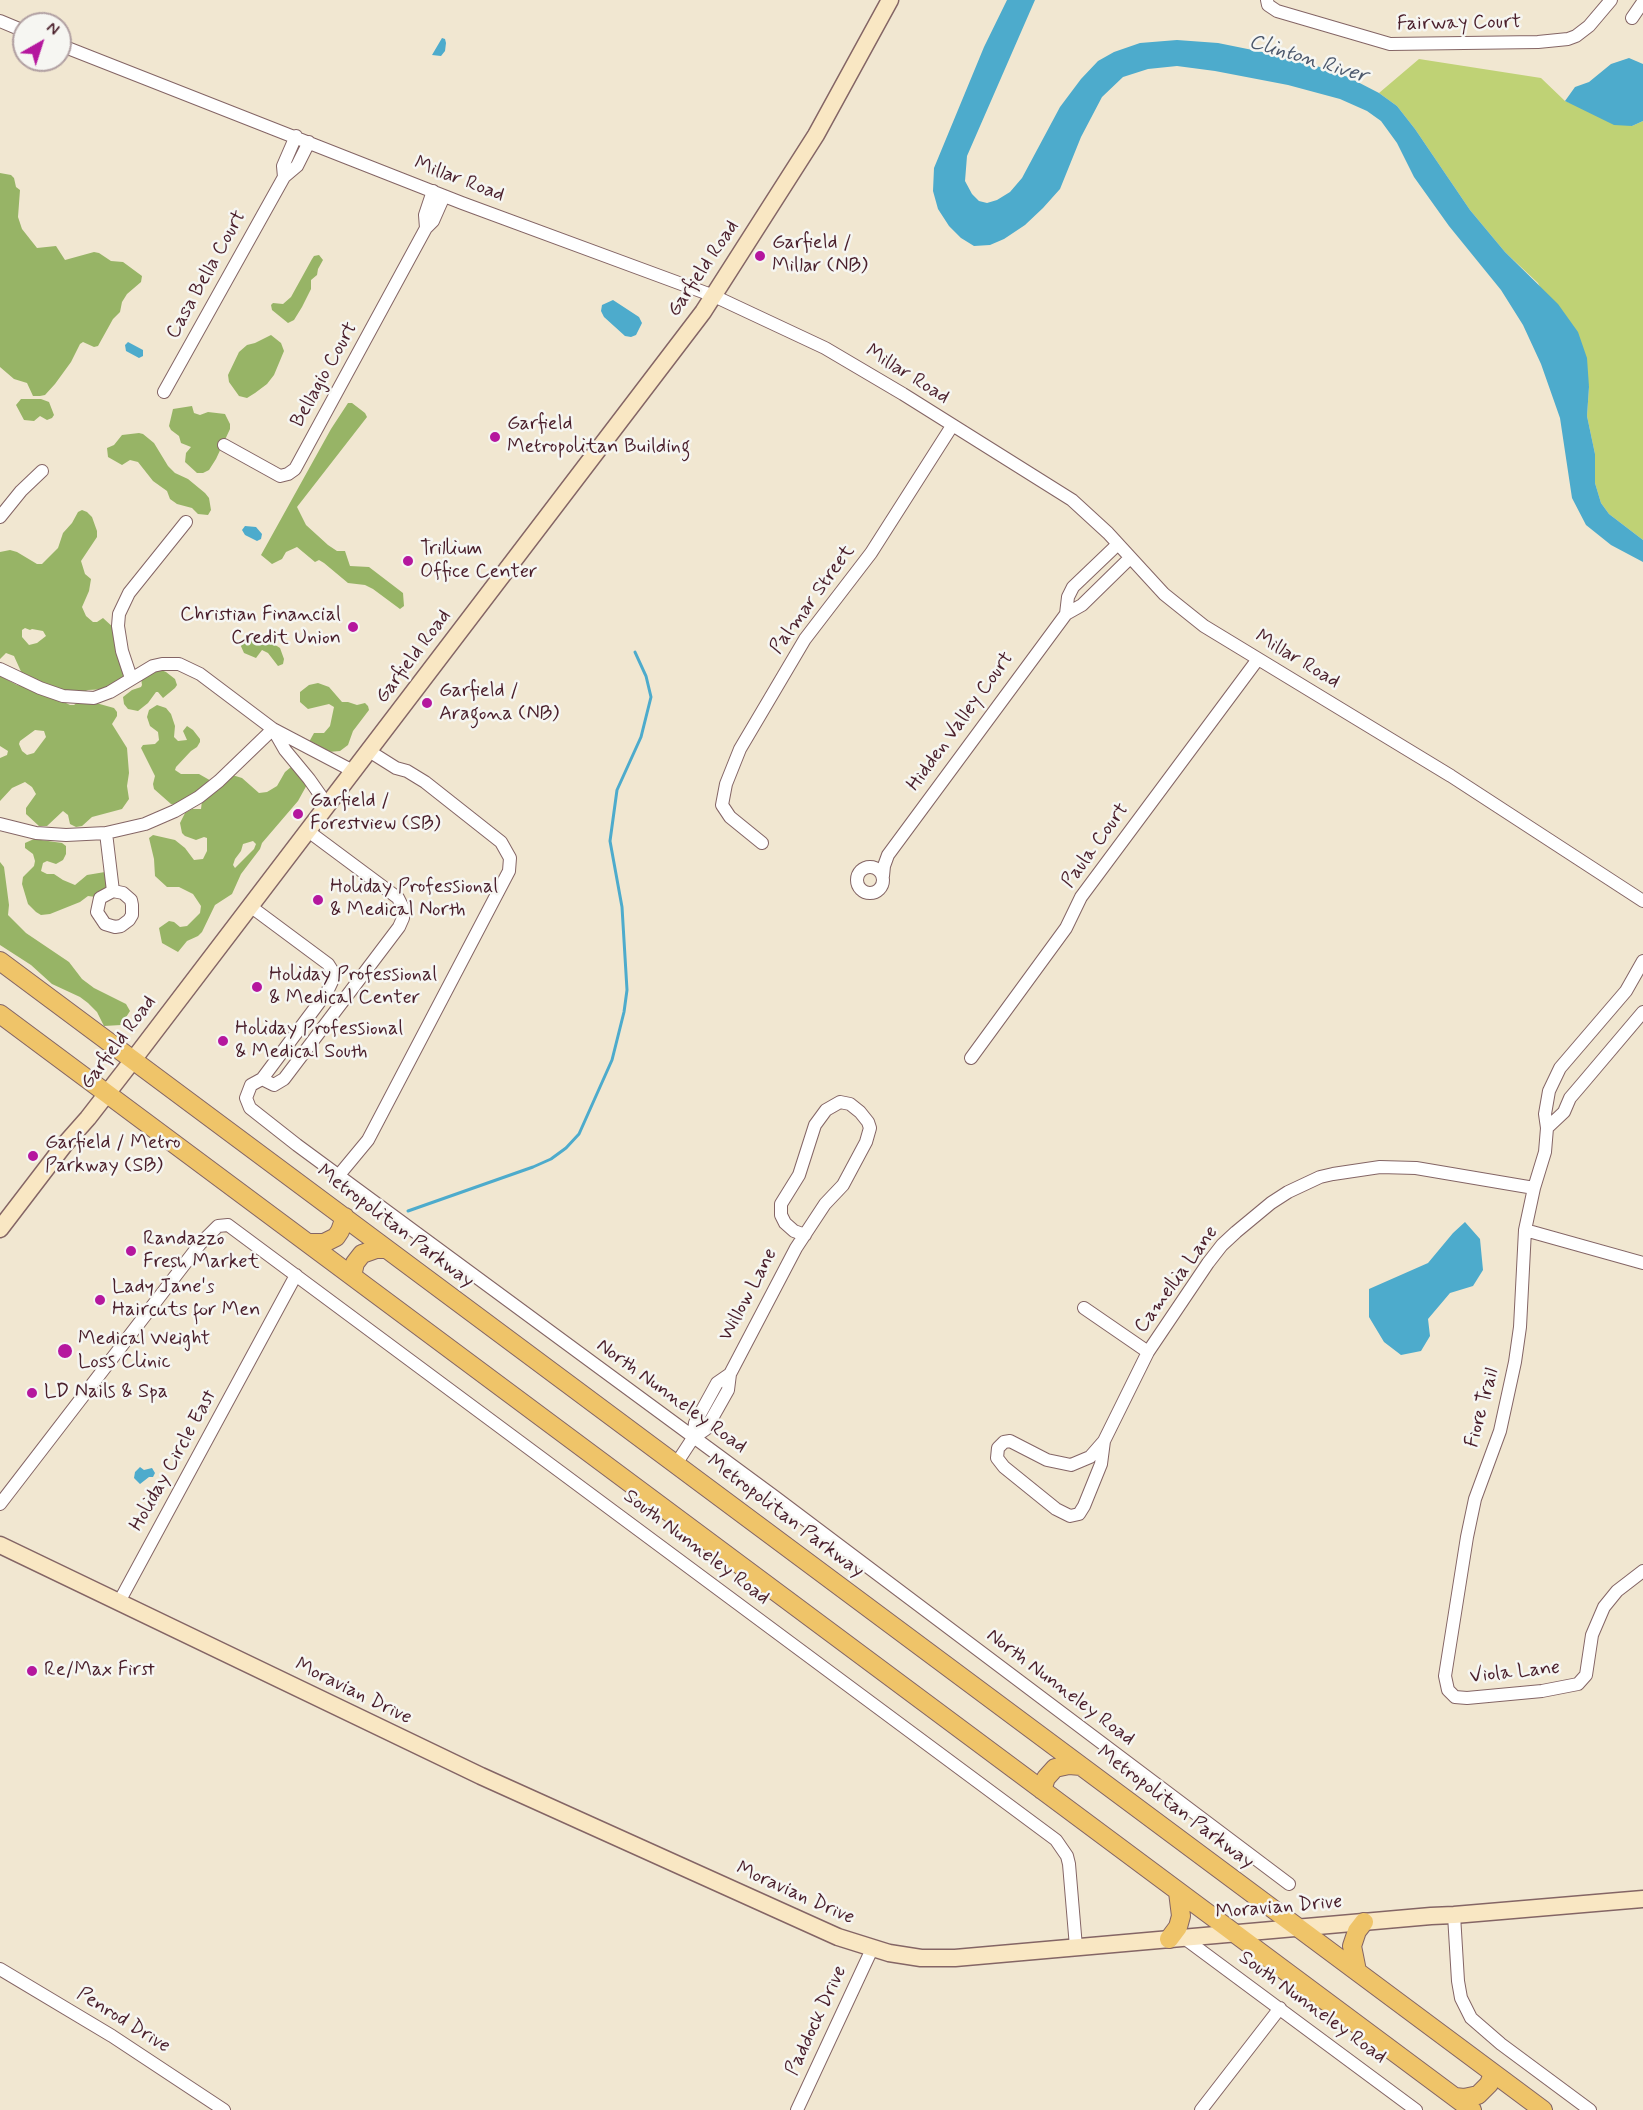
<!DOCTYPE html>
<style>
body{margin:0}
#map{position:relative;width:1643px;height:2110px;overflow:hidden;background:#f1e7d1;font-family:Mynerve,sans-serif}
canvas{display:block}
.north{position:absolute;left:12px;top:12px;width:60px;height:60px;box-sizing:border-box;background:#f6f6f2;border:2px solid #b1a0a2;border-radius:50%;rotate:39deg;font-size:16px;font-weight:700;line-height:24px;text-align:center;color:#4a1f2b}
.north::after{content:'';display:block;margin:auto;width:21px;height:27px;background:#b5179e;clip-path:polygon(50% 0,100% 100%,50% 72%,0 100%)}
</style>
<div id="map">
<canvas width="1643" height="2110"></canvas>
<div class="north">N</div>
</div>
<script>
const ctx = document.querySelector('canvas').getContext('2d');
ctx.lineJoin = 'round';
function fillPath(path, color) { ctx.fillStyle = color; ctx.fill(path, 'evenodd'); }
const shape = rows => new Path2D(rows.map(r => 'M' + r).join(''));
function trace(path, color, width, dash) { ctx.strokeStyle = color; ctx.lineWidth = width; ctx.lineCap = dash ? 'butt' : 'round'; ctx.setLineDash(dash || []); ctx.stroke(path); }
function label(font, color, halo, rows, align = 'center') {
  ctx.font = font + ' Mynerve,sans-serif'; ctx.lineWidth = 5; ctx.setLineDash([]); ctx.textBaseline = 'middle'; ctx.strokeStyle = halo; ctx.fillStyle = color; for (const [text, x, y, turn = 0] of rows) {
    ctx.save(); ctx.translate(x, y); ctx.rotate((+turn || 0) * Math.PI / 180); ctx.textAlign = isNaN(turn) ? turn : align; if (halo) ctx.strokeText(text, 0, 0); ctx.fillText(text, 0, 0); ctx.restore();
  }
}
const green = shape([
 [1419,59,1541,78,1565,101,1632,126,1643,121,1643,540,1609,514,1601,503,1595,483,1595,454,1587,416,1589,387,1538,283,1505,252,1470,210,1415,129,1397,106,1379,93]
]);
const forest = shape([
 [0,173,11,175,14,178,16,187,20,190,18,217,22,229,37,248,56,246,65,260,94,252,99,253,111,261,123,262,142,276,141,282,127,294,122,302,120,312,113,319,98,346,94,347,83,342,80,344,71,362,55,384,45,395,40,396,33,396,27,383,14,379,0,367],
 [319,255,323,260,318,269,317,275,311,280,311,289,302,307,294,320,288,323,272,310,271,305,273,303,283,304,291,297,312,259,314,256],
 [271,335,281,343,284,351,274,375,267,384,255,393,247,398,239,396,229,382,228,375,239,352,247,345,255,343],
 [21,399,41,399,49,402,54,415,52,418,47,420,40,416,34,421,24,420,16,405],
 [348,403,352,403,365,413,367,417,297,507,306,525,328,545,337,551,345,551,350,566,369,567,403,593,404,606,400,609,373,589,365,585,348,583,324,563,319,560,315,562,297,547,286,552,282,559,272,564,261,555,331,429],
 [192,406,194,413,200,415,208,412,225,414,230,424,230,429,216,459,209,470,203,473,197,473,185,462,186,453,191,447,181,443,179,436,171,430,169,426,173,409],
 [139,433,143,434,154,443,168,466,175,473,188,479,205,493,209,498,211,510,208,515,198,514,192,508,177,504,170,499,167,491,153,481,138,462,130,460,122,465,108,457,107,448,114,445,122,435],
 [82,510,87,512,92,517,97,531,97,537,81,561,85,574,91,579,89,591,82,607,86,616,93,622,97,622,103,618,115,629,127,670,124,678,106,689,88,690,62,701,70,705,74,705,78,702,96,703,114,708,117,712,117,716,112,724,127,748,129,773,127,786,129,799,122,809,92,817,82,826,76,827,70,824,68,815,63,811,47,826,39,826,26,814,26,808,36,794,32,787,25,782,12,788,0,801,0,758,7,755,8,751,0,746,0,676,17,685,28,687,14,656,6,653,0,659,0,552,10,550,17,552,37,564,42,564,58,548,63,533,72,523,78,512],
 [25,628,30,630,32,629,43,631,46,636,37,643,29,645,22,637,22,630],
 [35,730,44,731,46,737,34,753,27,755,22,751,19,744,20,741],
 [248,637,269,641,280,648,284,659,283,664,278,666,268,653,262,650,256,658,244,653,240,644,243,639],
 [159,669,166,672,175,679,177,685,175,688,163,698,158,692,156,692,148,703,138,711,128,709,124,704,123,697,132,690,141,687,142,685,141,678],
 [318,683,329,687,342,702,348,702,357,705,365,703,368,706,369,710,353,731,348,745,340,751,328,752,309,742,314,733,324,733,330,726,334,707,329,704,308,709,300,702,300,692,309,685],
 [157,705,166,708,171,714,175,726,174,737,178,741,187,740,183,731,187,726,193,730,200,739,200,742,197,747,191,751,176,767,175,770,181,774,199,774,213,782,229,774,242,778,259,793,267,792,277,786,285,772,291,767,297,769,309,781,298,801,262,843,260,849,241,874,232,894,215,905,202,932,198,936,187,941,178,952,162,943,159,928,169,921,174,922,180,927,187,926,200,913,201,906,193,894,179,887,167,887,155,876,154,859,149,838,153,835,175,840,185,848,194,860,203,859,207,851,207,838,204,837,196,840,185,836,182,833,180,823,185,813,192,809,201,809,202,801,178,806,171,804,154,789,153,784,155,776,141,748,143,745,155,744,159,740,158,732,150,726,147,717,149,710],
 [253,841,256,844,254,849,235,868,233,865,235,859,241,851,243,844],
 [34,839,62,843,66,846,66,854,63,860,56,864,47,861,43,863,41,871,47,874,54,874,63,880,75,885,87,875,105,872,108,876,109,886,96,897,88,896,80,902,50,914,41,915,36,912,28,904,22,884,23,877,34,866,35,861,33,854,25,848,25,843],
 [0,862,4,867,9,905,8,915,26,933,69,962,82,979,94,988,126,1004,130,1011,121,1025,104,1026,97,1012,88,1003,80,997,52,984,31,965,0,945]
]);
const water = shape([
 [1007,0,1035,0,967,156,965,181,972,194,979,201,987,203,997,200,1010,192,1022,178,1060,107,1081,79,1098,61,1114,52,1140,43,1177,40,1218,43,1297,59,1348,77,1379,93,1397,106,1415,129,1470,210,1505,252,1558,304,1578,332,1587,358,1589,387,1587,416,1595,454,1595,483,1601,503,1609,514,1643,540,1643,562,1611,545,1586,525,1572,498,1560,418,1541,364,1523,325,1501,290,1449,226,1414,177,1397,143,1381,121,1367,111,1340,99,1288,85,1215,71,1177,66,1148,69,1123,77,1102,97,1081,137,1060,189,1043,208,1025,225,1004,239,990,245,974,246,961,238,949,226,938,209,933,191,934,168,984,47],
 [442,38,445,39,446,43,445,51,441,56,432,55],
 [1629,58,1643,64,1643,121,1632,126,1614,125,1565,101,1575,87,1589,82,1611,64],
 [613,300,639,317,642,323,636,335,631,337,625,336,604,317,601,311,602,305],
 [128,342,143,350,143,356,139,358,126,351,125,345],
 [245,526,256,527,262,534,261,539,257,541,245,535,242,530],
 [1465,1222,1480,1239,1483,1270,1473,1286,1450,1293,1428,1319,1430,1336,1421,1351,1401,1355,1384,1342,1369,1317,1369,1289,1428,1263,1453,1233],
 [140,1467,144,1470,152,1468,155,1473,153,1477,149,1477,140,1484,134,1478,135,1472]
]);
const stream = shape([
 [408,1211,533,1167,551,1159,566,1148,579,1134,612,1060,624,1012,627,990,622,907,610,841,617,790,641,737,651,697,646,676,635,652]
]);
const street = shape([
 [1267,0,1268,5,1277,11,1390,44,1538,42,1568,39,1576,36,1589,26,1611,0],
 [1632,18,1643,2],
 [0,21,24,31],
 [60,45,462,203,714,296,825,348,903,394,1072,500,1108,533,1164,594,1204,626,1451,776,1643,901],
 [284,177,283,166,296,136],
 [426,228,425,215,433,191],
 [164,392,284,177,297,166,309,142],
 [224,445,280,476,288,474,295,469,426,228,433,221,444,196],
 [0,517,21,491,42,471],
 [1066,614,1068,597,1073,587,1118,544],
 [0,669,40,688,63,696,94,698,110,692,153,666,162,664,179,664,200,674,273,729,353,771],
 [131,678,122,651,118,626,119,614,129,593,186,522],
 [273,729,285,750,309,779,328,806],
 [0,824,36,833,66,835,106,833,145,824,175,811,199,797,219,781,273,729],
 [106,833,113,891,100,898,97,912,105,924,115,927,121,926,129,920,132,915,132,905,131,900,123,893,113,891],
 [762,843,730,817,722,805,726,784,740,749,805,639,871,553,952,426],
 '857 880a13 13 0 1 1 26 0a13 13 0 1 1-26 0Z',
 [883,876,884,866,888,855,1066,614,1082,605,1130,558],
 [250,906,328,964,335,975,327,992,262,1079,251,1085,246,1098,250,1108,297,1145,775,1497,1289,1884],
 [1643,961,1626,991,1560,1068,1549,1091,1545,1114,1547,1128,1545,1152,1534,1188,1525,1230,1520,1327,1515,1362,1500,1431,1475,1499,1467,1537,1445,1676,1448,1690,1455,1697,1467,1698,1542,1691,1578,1684,1586,1675,1592,1635,1604,1607,1617,1591,1643,1571],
 [971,1058,1066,928,1081,897,1258,659],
 [262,1079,274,1085,284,1079,399,927,403,918,404,910,398,898,308,831],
 [1547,1128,1564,1112,1570,1098,1582,1084,1643,1012],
 [339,1175,368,1140,509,871,510,858,501,842,425,782,407,771,396,768,369,751],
 [1525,1230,1643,1263],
 [1084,1308,1148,1352],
 [730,1374,796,1248,825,1204,843,1185,866,1142,870,1128,868,1122,860,1112,850,1104,840,1102,826,1110,815,1125,799,1175,781,1204,781,1215,785,1223,794,1231,805,1235],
 [1104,1441,1101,1464,1084,1506,1079,1514,1070,1516,1056,1509,1004,1467,997,1458,998,1448,1004,1442,1010,1441,1047,1460,1071,1465,1090,1457,1104,1441,1148,1352,1208,1263,1222,1245,1236,1232,1271,1203,1288,1192,1320,1177,1333,1174,1380,1167,1416,1168,1534,1188],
 [676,1464,693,1438,706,1429,728,1390,730,1374,717,1383,695,1423,693,1438],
 [0,1504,200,1244,218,1226,228,1225,1056,1840,1067,1856,1069,1864,1076,1947],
 [119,1602,296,1275],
 [1454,1915,1458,1981,1461,1998,1471,2018,1501,2044,1590,2110],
 [1184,1938,1416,2110],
 [0,1969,112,2036,224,2110],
 [797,2110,872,1949],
 [1201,2110,1280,2008]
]);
const secondary = shape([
 [0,1229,65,1144,88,1118,133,1060,703,312,816,135,890,0],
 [0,1545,481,1776,838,1937,889,1953,921,1958,955,1958,1431,1916,1454,1915,1643,1899]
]);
const primary = shape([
 [0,961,1543,2110],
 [0,1014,1472,2110],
 [309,1243,324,1243,336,1237,340,1231,345,1217],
 [352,1276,355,1263,362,1254,376,1249,387,1249],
 [1042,1790,1046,1778,1055,1768,1069,1765,1081,1766],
 [1169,1939,1178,1927,1181,1916,1178,1892],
 [1357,1971,1352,1946,1357,1931,1364,1922],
 [1455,2097,1464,2098,1478,2095,1489,2084,1493,2073]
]);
const markers = [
 [760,256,6,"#b5179e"],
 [495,437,6,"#b5179e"],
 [408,561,6,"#b5179e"],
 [353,627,6,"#b5179e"],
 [427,703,6,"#b5179e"],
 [298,814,6,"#b5179e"],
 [318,900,6,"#b5179e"],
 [257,987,6,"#b5179e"],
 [223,1041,6,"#b5179e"],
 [33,1156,6,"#b5179e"],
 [131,1251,6,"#b5179e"],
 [100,1300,6,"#b5179e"],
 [65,1351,8,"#b5179e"],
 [32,1393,6,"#b5179e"],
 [32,1671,6,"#b5179e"]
];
const streetNames = [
 ["Fairway Court",1459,24,-1],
 ["Millar Road",459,180,21],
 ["Garfield Road",704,269,-56],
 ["Casa Bella Court",207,275,-61],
 ["Bellagio Court",325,375,-61],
 ["Millar Road",907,375,32],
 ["Palmar Street",813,600,-54],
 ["Garfield Road",414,657,-53],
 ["Millar Road",1297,660,31],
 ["Hidden Valley Court",961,722,-54],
 ["Paula Court",1096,846,-54],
 ["Garfield Road",119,1043,-53],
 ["Metropolitan Parkway",395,1227,37],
 ["Camellia Lane",1177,1280,-54],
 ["Willow Lane",749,1295,-62],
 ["North Nunneley Road",671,1397,36],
 ["Fiore Trail",1483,1408,-75],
 ["Holiday Circle East",174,1461,-61],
 ["Metropolitan Parkway",785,1517,37],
 ["South Nunneley Road",696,1548,37],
 ["Viola Lane",1515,1673,-6],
 ["North Nunneley Road",1060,1688,37],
 ["Moravian Drive",353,1692,26],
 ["Metropolitan Parkway",1175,1808,37],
 ["Moravian Drive",795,1894,24],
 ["Moravian Drive",1279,1908,-5],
 ["South Nunneley Road",1312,2008,36],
 ["Penrod Drive",123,2021,32],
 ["Paddock Drive",817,2021,-65]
];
const poiNames = [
 ["Garfield /",772,244],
 ["Millar (NB)",772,267],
 ["Garfield",507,425],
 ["Metropolitan Building",507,448],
 ["Trillium",420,550],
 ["Office Center",420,573],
 ["Christian Financial",341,616,"right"],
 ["Credit Union",341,639,"right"],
 ["Garfield /",439,692],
 ["Aragona (NB)",439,715],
 ["Garfield /",310,802],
 ["Forestview (SB)",310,825],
 ["Holiday Professional",330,888],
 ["& Medical North",330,911],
 ["Holiday Professional",269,976],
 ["& Medical Center",269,999],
 ["Holiday Professional",235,1030],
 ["& Medical South",235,1053],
 ["Garfield / Metro",45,1144],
 ["Parkway (SB)",45,1167],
 ["Randazzo",143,1240],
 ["Fresh Market",143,1263],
 ["Lady Jane's",112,1288],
 ["Haircuts for Men",112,1311],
 ["Medical Weight",78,1340],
 ["Loss Clinic",78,1363],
 ["LD Nails & Spa",44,1393],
 ["Re/Max First",44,1671]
];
const waterNames = [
 ["Clinton River",1308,60,17]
];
fillPath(green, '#bfd275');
fillPath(forest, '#97b466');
fillPath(water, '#4dabcc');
trace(stream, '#4dabcc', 3);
trace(street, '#846565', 14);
trace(secondary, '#846565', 19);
trace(primary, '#846565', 20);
trace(street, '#fff', 12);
trace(secondary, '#f9e7c3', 16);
trace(primary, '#efc469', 18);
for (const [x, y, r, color] of markers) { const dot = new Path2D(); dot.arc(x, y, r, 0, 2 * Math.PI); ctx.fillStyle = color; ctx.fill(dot); trace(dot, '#f6f6f2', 2); }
label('20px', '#4a1f2b', '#f6f6f2', streetNames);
label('20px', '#4a1f2b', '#f6f6f2', poiNames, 'left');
label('italic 21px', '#4b576b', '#f6f6f2', waterNames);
</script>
